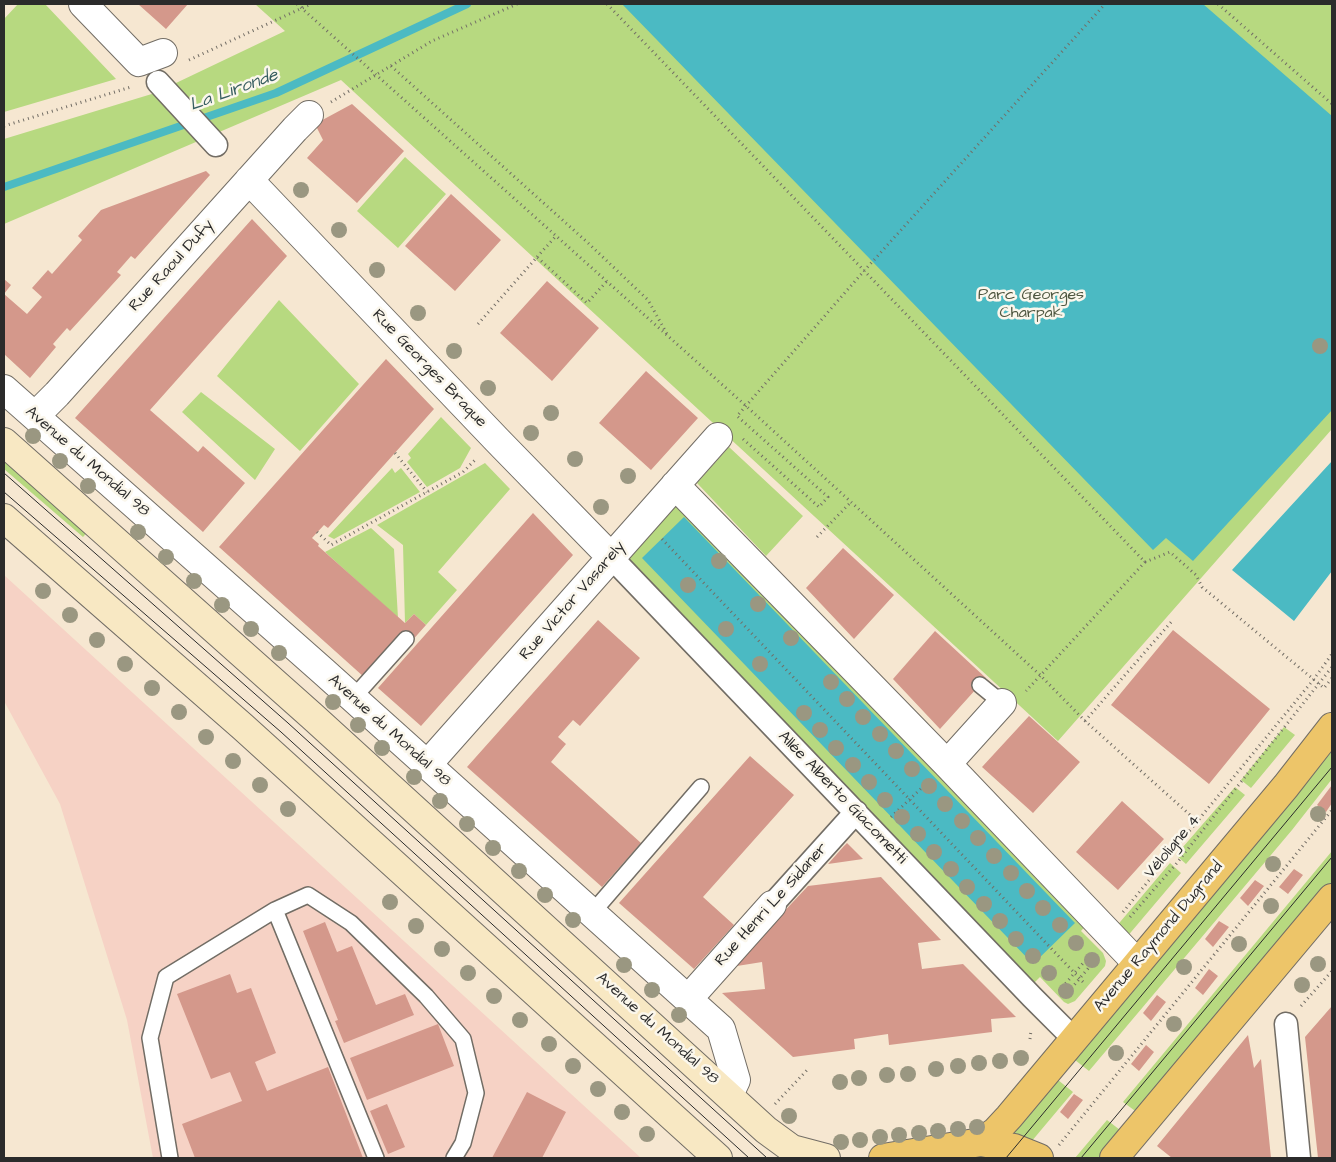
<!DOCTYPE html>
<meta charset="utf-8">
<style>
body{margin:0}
#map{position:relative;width:1336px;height:1162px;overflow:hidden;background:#f6e7d1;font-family:"Architects Daughter",sans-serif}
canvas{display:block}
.frame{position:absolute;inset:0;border:5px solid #2b2b2b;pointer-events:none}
</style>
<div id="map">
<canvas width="1336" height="1162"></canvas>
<div class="frame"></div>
</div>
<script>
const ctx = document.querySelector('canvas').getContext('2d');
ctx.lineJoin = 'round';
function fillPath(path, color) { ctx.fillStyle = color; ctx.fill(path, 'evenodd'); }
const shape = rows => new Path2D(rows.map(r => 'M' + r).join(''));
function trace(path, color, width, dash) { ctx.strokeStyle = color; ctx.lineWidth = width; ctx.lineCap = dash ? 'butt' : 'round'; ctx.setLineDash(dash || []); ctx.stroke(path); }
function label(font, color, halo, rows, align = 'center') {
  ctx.font = font + ' "Architects Daughter",sans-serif'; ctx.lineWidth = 5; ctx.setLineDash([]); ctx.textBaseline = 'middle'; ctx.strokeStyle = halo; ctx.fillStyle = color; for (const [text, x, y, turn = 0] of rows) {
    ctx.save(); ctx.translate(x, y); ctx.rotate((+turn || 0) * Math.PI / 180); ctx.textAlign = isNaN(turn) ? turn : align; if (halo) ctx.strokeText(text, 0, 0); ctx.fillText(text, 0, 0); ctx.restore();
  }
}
const built = shape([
 [4,575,641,1158,153,1158,127,1020,60,804,4,701]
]);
const green = shape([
 [18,4,45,4,116,79,4,112,4,19],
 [255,4,1332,4,1332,429,1058,741,341,80,4,224,4,139,155,93,285,31],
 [405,157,446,194,398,248,357,211],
 [279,300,359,384,300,451,217,376],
 [201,392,275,449,255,480,182,412],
 [441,417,471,448,460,468,427,487,407,462,411,458,408,454],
 [729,447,803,516,766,556,697,483],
 [4,453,90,529,83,537,4,469],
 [485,463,510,489,438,572,457,590,426,625,414,614,405,623,403,545,377,525],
 [392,468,395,473,401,468,420,492,334,539,328,536],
 [679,494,1089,922,1081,931,1103,953,1106,961,1105,966,1075,1001,1068,1004,1064,1002,1040,977,1032,985,622,556],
 [371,528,394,549,398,618,325,552],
 [1284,727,1295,735,1251,788,1241,780],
 [1332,751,1332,779,1292,830,1089,1071,1075,1060],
 [1235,787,1245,795,1186,864,1176,855],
 [1332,851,1332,882,1138,1113,1123,1102],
 [1170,863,1181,873,1126,938,1115,928],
 [1058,1080,1073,1092,1031,1142,1017,1135,1014,1133,1014,1129],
 [1107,1120,1124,1133,1102,1158,1075,1158]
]);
const water = shape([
 [622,4,1203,4,1332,116,1332,410,1193,561,1166,538,1153,550],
 [1332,461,1332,571,1294,621,1232,570],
 [684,517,1075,923,1033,964,642,558]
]);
const stream = shape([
 [4,187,276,93,467,4]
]);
const building = shape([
 [138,4,188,4,166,29],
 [352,104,404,151,357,203,307,158,323,140,315,124],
 [206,171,210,175,135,259,131,256,117,272,121,275,70,331,67,328,53,344,56,347,30,378,4,354,4,279,11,285,4,294,27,314,42,297,32,288,48,270,52,274,82,240,78,236,101,210],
 [451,194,501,240,455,291,405,246],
 [252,219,287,256,150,410,198,452,203,446,245,483,203,532,75,418],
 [547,281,599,328,552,381,500,333],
 [386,359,434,409,328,528,324,525,312,538,319,544,318,546,405,623,414,614,426,625,410,643,364,677,219,547],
 [646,371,698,418,651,470,599,423],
 [533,513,573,555,421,726,378,688],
 [843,548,894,595,854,639,806,588],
 [598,620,640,658,580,726,573,720,558,737,566,744,551,762,641,843,602,887,467,767],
 [1173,630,1270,709,1209,784,1111,705],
 [935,631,986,678,940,729,893,679],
 [1029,716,1080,762,1033,813,982,767],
 [750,756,794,795,703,897,734,925,694,969,619,903],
 [1332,785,1332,803,1326,812,1317,805],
 [1122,801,1164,839,1118,890,1076,852],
 [847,843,863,859,828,864,844,846],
 [1294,869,1303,875,1288,894,1279,887],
 [881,877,941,940,918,943,922,969,963,964,1016,1017,991,1019,992,1032,889,1045,888,1034,854,1039,855,1049,793,1057,722,993,765,989,762,962,737,966,776,920,808,886],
 [1255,880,1264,886,1248,906,1240,898],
 [1219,921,1229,927,1213,947,1205,939],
 [325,922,337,952,352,946,376,1005,405,994,414,1015,344,1043,335,1021,338,1020,303,931],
 [1209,969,1218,976,1203,995,1195,988],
 [230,974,237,993,251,988,276,1053,255,1062,267,1091,328,1067,363,1158,195,1158,182,1124,242,1101,230,1072,211,1079,177,994],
 [1157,995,1166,1002,1151,1021,1143,1013],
 [1332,1006,1332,1158,1318,1158,1305,1037],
 [438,1024,454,1066,367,1100,350,1058],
 [1248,1035,1254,1068,1261,1059,1271,1158,1172,1158,1157,1146],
 [1146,1045,1154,1052,1139,1071,1131,1064],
 [527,1092,566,1112,542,1158,492,1158],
 [1074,1094,1083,1100,1068,1119,1060,1112],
 [387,1104,405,1147,388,1154,370,1111]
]);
const path = shape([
 [297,4,745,405,1040,675,1085,721,1198,822],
 [607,4,1145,562,1026,691],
 [1218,4,1332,104],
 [189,60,311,4],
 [391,66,587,242,648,300,667,334],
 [331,102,432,41,517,4],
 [4,126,131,87],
 [537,257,556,236],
 [478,324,537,257,587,303,607,281],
 [743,439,819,507,828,497,737,416,864,271,1105,4],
 [395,453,427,492],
 [317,532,331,545,463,472,477,458],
 [817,537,851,502],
 [662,539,1085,984],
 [1145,562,1170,552,1196,575,1202,587,1324,688,1332,678],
 [1085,721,1172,621],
 [891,817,928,782],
 [1123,912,1314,679,1332,654],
 [1130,917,1176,864,1332,667],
 [1059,991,1091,954],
 [1065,996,1096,959],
 [1301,1006,1332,971],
 [1030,1039,1031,1030],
 [775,1104,809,1068],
 [1059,1145,1332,810]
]);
const service = shape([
 [980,685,1002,703],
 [353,698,406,639],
 [275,910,308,895,351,923,426,996,463,1039,476,1093,463,1143,454,1158],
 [592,913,701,787],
 [170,1158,150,1038,166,977,275,910,376,1158]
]);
const pedestrian = shape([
 [158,82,216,145],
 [611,557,1032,997,1074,1039],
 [772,905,856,812],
 [1286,1024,1299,1158]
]);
const minor = shape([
 [83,4,139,62,163,53],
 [249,180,497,440,611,557],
 [4,389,324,672,721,1029,736,1080,729,1095],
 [35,416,57,394,295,129,309,115],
 [675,485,947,764,1137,963],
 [947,764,1002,703],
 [427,765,718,437],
 [689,998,772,905]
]);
const secondary = shape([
 [4,442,312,716,766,1130,792,1149,826,1158],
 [4,518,243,727,718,1158]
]);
const primary = shape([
 [981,1142,996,1131,1009,1117,1286,786,1332,727],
 [883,1158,981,1142,1014,1148,1039,1158],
 [1114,1158,1332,898]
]);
const tram = shape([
 [4,473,288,723,767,1158],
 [4,492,281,732,749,1158],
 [1006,1158,1332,767],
 [1081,1158,1332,857]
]);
const trees = [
 [301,190],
 [339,230],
 [377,270],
 [418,313],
 [1320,346],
 [454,351],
 [488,388],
 [551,413],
 [531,433],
 [33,436],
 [575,459],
 [60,461],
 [628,476],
 [88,486],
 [601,507],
 [138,532],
 [166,557],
 [719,561],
 [194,581],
 [688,585],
 [43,591],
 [758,604],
 [222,605],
 [70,615],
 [251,629],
 [726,629],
 [791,638],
 [97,640],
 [279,653],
 [125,664],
 [760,664],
 [831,682],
 [152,688],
 [847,699],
 [333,702],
 [179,712],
 [804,713],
 [863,717],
 [358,725],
 [820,730],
 [880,734],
 [206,737],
 [382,748],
 [836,748],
 [896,751],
 [233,761],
 [853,765],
 [912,769],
 [414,777],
 [869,782],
 [260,785],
 [929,786],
 [885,800],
 [440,801],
 [945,804],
 [288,809],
 [1318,814],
 [902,817],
 [962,821],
 [467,824],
 [918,834],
 [978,838],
 [493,848],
 [934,852],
 [994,856],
 [1273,864],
 [951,869],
 [519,871],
 [1011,873],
 [967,887],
 [1027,891],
 [545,895],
 [390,902],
 [984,904],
 [1271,906],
 [1043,908],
 [573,920],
 [1000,921],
 [1060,925],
 [416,926],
 [1016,939],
 [1076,943],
 [1239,944],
 [442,949],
 [1033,956],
 [1092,960],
 [1318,964],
 [624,965],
 [1184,967],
 [468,973],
 [1049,973],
 [1302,985],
 [652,990],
 [1066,991],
 [494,996],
 [679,1015],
 [520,1020],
 [1174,1024],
 [549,1044],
 [1116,1053],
 [1021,1058],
 [1000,1061],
 [979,1063],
 [573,1066],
 [958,1066],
 [936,1069],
 [908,1074],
 [887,1075],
 [859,1078],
 [840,1082],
 [598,1089],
 [622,1112],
 [789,1116],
 [977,1127],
 [958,1129],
 [938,1131],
 [919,1133],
 [647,1134],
 [899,1135],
 [880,1137],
 [860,1140],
 [841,1142]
];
const streetNames = [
 ["Rue Raoul Dufy",172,266,-48],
 ["Rue Georges Braque",429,369,46],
 ["Avenue du Mondial 98",87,462,41],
 ["Rue Victor Vasarely",573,601,-49],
 ["Avenue du Mondial 98",389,731,42],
 ["Allée Alberto Giacometti",842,798,46],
 ["Véloligne 4",1173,847,-50],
 ["Rue Henri Le Sidaner",772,905,-48],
 ["Avenue Raymond Dugrand",1159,937,-50],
 ["Avenue du Mondial 98",657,1029,42]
];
const parkNames = [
 ["Parc Georges",1031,296],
 ["Charpak",1031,314]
];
const waterNames = [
 ["La Lironde",234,91,-20]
];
fillPath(built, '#f6d2c5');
fillPath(green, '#b7d980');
fillPath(water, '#4bbac3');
trace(stream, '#4bbac3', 8);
fillPath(building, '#d4988b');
trace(service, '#726d65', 18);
trace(pedestrian, '#726d65', 25);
trace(minor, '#726d65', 30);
trace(secondary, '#726d65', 30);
trace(primary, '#726d65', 30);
trace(path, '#726d65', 3, [1, 4]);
trace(service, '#fff', 15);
trace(pedestrian, '#fff', 22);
trace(minor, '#fff', 28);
trace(secondary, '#f8e8c3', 28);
trace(primary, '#edc569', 28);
trace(tram, '#2b2b2b', 1);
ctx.fillStyle = '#9a9781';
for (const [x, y] of trees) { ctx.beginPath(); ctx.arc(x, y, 8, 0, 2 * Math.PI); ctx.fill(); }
label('16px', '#2b2b2b', '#fbf7ec', streetNames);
label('16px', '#4e5640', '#fbf7ec', parkNames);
label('italic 18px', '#365d60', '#fbf7ec', waterNames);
</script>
